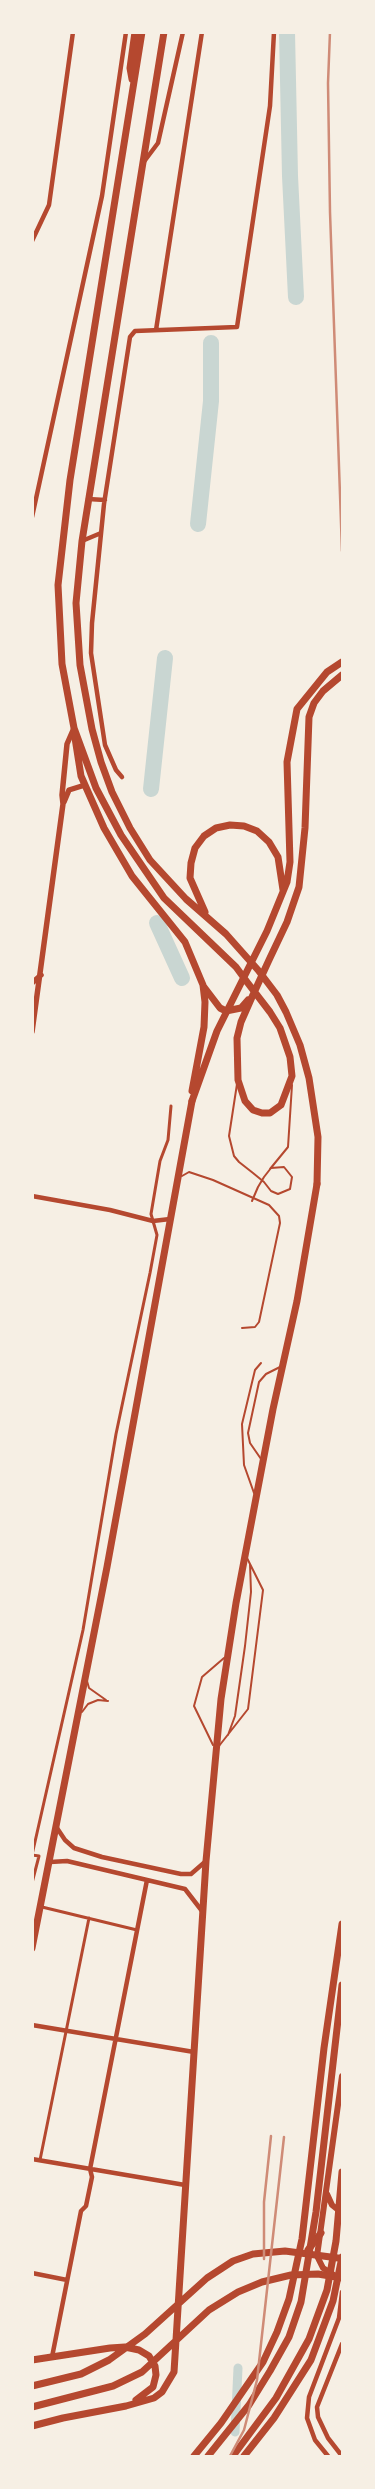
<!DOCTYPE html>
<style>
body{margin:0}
#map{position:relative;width:375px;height:2489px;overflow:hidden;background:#f6efe4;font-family:"Archivo Narrow",sans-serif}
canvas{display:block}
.frame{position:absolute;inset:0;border:34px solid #f6efe4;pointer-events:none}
</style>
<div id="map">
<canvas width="375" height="2489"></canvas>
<div class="frame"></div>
</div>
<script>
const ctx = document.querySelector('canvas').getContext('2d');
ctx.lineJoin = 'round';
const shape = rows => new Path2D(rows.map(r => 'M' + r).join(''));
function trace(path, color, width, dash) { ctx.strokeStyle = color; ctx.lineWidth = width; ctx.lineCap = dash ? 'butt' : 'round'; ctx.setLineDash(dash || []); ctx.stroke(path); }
const canal = shape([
 [235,2432,238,2368]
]);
const river = shape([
 [287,32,290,176,296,297],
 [198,524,211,401,211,343],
 [151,789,165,658],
 [157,923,182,978]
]);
const service = shape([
 [237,1084,229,1136,234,1156,239,1162,253,1173,264,1182,271,1191,278,1194,290,1189,292,1177,284,1167,271,1168,264,1177,258,1187,252,1201],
 [270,1169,288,1147,292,1085],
 [182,1176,189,1172,213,1180,269,1205,279,1216,280,1223,259,1322,255,1327,242,1328],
 [261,1459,250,1443,248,1433,259,1382,266,1374,280,1367],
 [254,1493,244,1465,242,1424,255,1370,261,1363],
 [87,1681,89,1688,106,1700],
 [82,1712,88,1704,98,1700,108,1701],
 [228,1735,235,1716,245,1646,251,1592,250,1564],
 [213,1745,194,1706,202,1677,224,1658],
 [219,1746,248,1709,263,1590,247,1558]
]);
const pedestrian = shape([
 [32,1855,83,1630,116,1434,150,1273,157,1235,151,1214,160,1161,168,1140,171,1106],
 [32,1855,39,1856,32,1883],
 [42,1907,137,1930],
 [40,2160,89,1918]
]);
const minor = shape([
 [143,163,158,143,183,32],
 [32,241,49,205,73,32],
 [156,330,202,32],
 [88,499,105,500],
 [32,517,102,196,126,32],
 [82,541,101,533],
 [122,777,116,770,105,745,91,653,92,623,104,504,130,337,135,331,237,327,270,106,274,32],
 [32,1196,110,1210,153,1221,170,1219],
 [57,1828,65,1840,74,1848,102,1857,181,1874,191,1874,206,1861],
 [50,1862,67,1861,185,1889,202,1911],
 [32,2025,194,2052],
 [32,2159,185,2185],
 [32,2273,67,2280],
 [342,2344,317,2407,318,2417,328,2438,342,2456],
 [52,2357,81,2211,86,2206,92,2177,90,2169,147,1880],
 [328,2456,315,2440,307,2418,309,2397,339,2318,342,2292]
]);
const tertiary = shape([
 [64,802,69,790,85,785],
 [32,983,41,975],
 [32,1032,63,804,62,795,67,744,74,728]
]);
const secondary = shape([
 [327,2194,332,2205,342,2213],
 [334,2275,323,2268,317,2256,342,2076]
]);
const primary = shape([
 [32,1948,107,1567,192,1101],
 [308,2250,321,2233],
 [32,2360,110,2348,125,2347,139,2350,149,2356,155,2366,156,2375,153,2387,136,2400],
 [32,2386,81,2374,109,2360,145,2334,207,2278,233,2261,253,2254,285,2251,338,2258],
 [32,2407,113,2386,142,2372,209,2310,238,2292,262,2282,291,2275,318,2274,342,2278],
 [32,2426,63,2418,126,2406,154,2398,162,2392,174,2372,206,1861,221,1699,236,1603,273,1409,297,1301,317,1184]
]);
const trunk = shape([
 [142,32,70,480,58,585,62,664,74,728,96,788,121,835,164,898,236,967,247,982,270,1012,280,1028,290,1057,292,1076,281,1105,270,1113,262,1113,253,1110,245,1101,238,1080,237,1038,241,1022,252,997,269,960,287,922,299,887,305,828,309,717,314,703,323,691,342,675],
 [164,32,82,541,76,603,80,665,92,729,101,762,112,792,130,828,150,860,186,899,226,934,258,970,277,995,286,1012,300,1045,309,1078,318,1137,317,1184],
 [132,79,130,68,135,32],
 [75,738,81,776,104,828,132,876,185,942,203,985,205,1002,204,1027,192,1091],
 [205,912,190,878,191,863,195,848,204,836,216,828,230,825,244,826,257,831,269,842,278,857,283,890],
 [204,987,220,1008,226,1011,241,1008,248,1000],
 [192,1101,217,1031,267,931,287,882,290,862,287,762,297,709,327,672,342,662],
 [194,2456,221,2423,263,2362,277,2332,289,2299,302,2239,324,2048,342,1924],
 [208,2456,249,2405,270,2371,289,2337,301,2302,316,2212,342,1985],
 [233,2456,276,2398,309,2339,327,2290,336,2241,342,2172],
 [244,2456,274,2418,311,2360,333,2301,342,2257]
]);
const rail = shape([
 [330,32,328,83,330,212,342,551],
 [264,2259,264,2202,271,2136],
 [230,2456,244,2430,257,2380,284,2137]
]);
trace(canal, '#c9d6d2', 9);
trace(river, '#c9d6d2', 16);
trace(service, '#b5482f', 2);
trace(pedestrian, '#b5482f', 3);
trace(minor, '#b5482f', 4.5);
trace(tertiary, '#b5482f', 5.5);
trace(secondary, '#b5482f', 6);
trace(primary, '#b5482f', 7);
trace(trunk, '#b5482f', 7);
trace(rail, '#cf8b77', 2.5);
</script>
